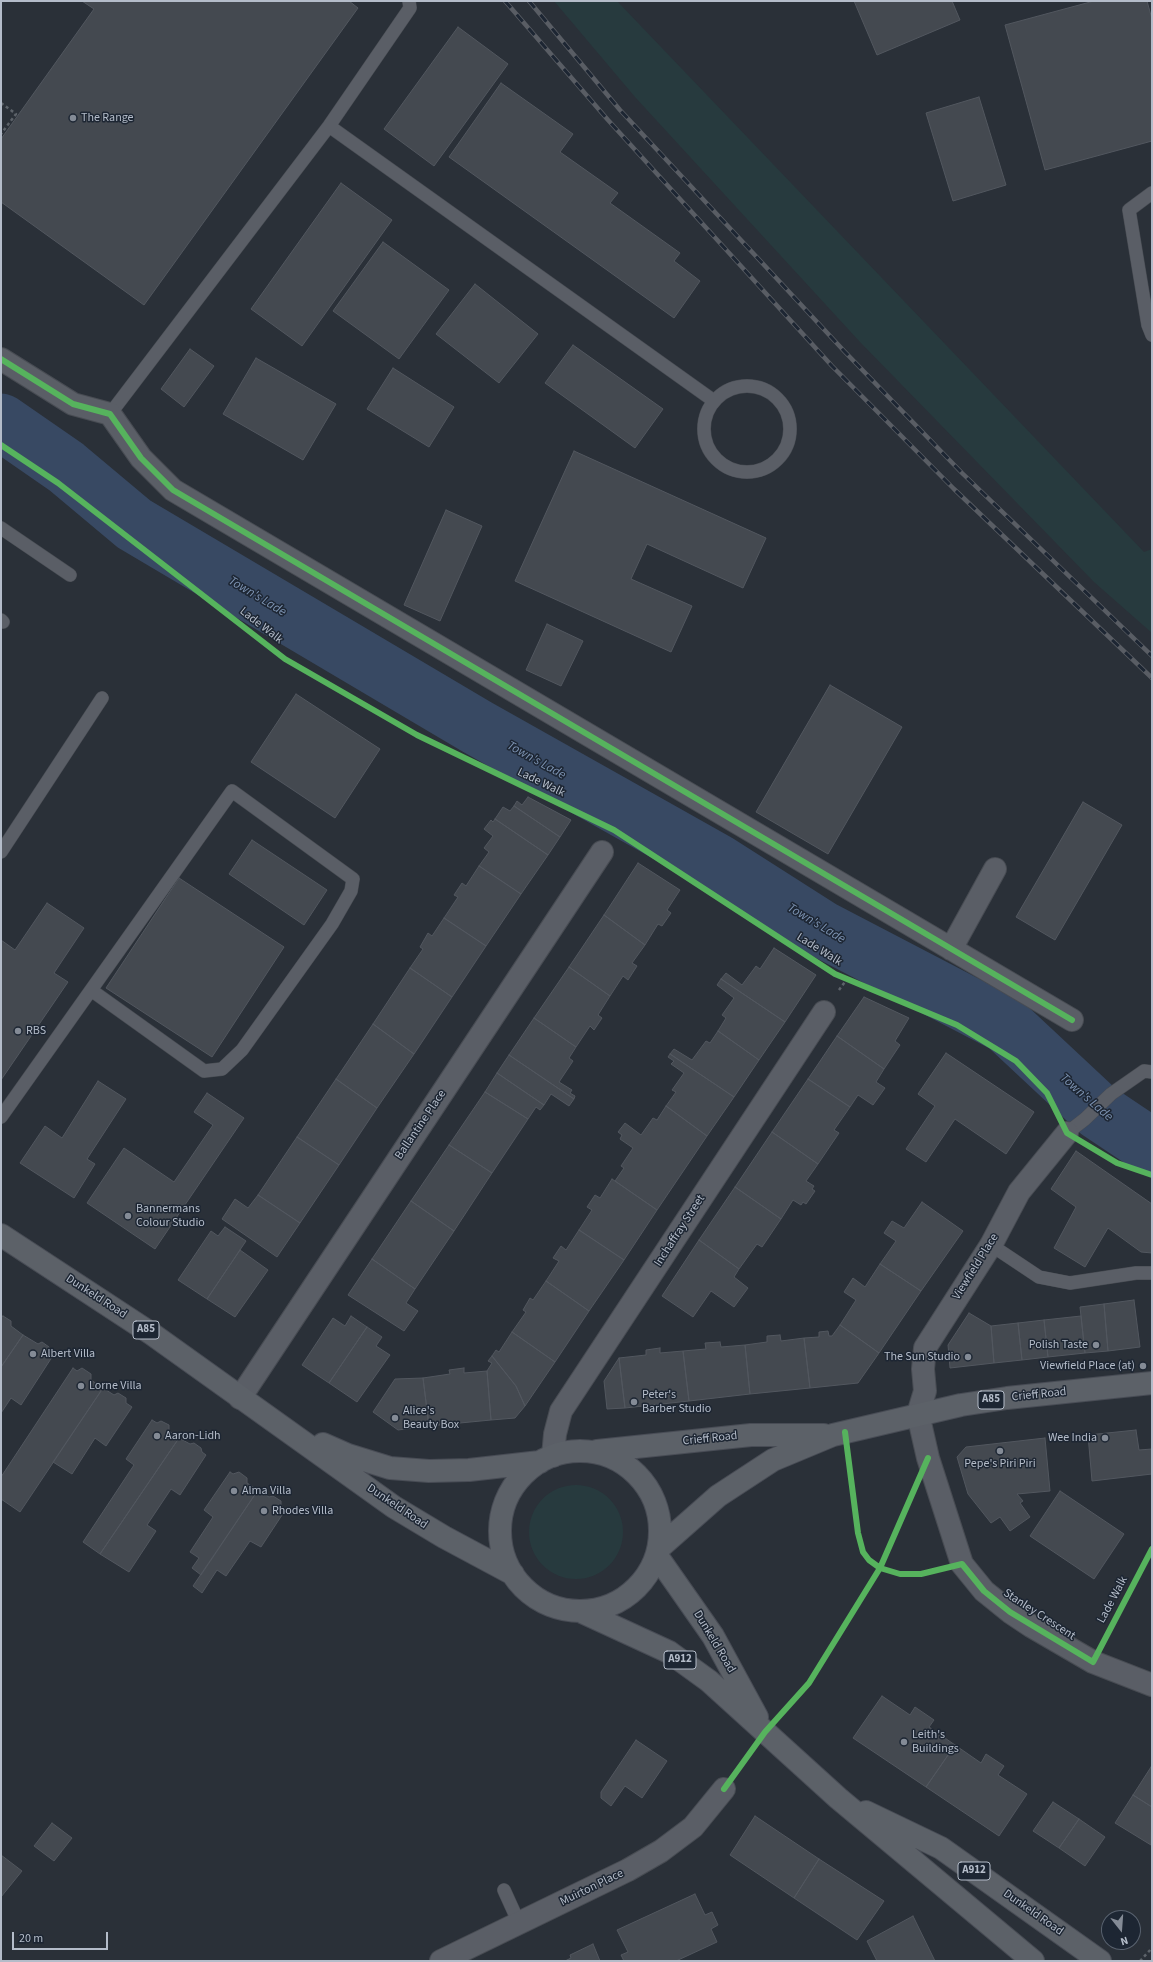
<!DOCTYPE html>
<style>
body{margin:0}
#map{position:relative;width:1153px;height:1962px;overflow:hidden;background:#2a3038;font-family:"Source Sans 3",sans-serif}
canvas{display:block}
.frame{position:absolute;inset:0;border:2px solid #b4bcc9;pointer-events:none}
.north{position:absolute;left:1101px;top:1910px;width:40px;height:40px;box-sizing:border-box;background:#1d2633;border:1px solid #59626f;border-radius:50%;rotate:163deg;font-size:11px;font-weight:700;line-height:16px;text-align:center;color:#b4bcc9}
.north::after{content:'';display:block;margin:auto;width:14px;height:18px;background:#848b96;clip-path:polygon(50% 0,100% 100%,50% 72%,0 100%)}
.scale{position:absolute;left:12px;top:1932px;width:96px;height:18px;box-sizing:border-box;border:2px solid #b4bcc9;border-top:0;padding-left:5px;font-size:12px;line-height:14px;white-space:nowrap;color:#b4bcc9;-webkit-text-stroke:3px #1d2633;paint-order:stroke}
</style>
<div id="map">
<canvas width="1153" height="1962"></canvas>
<div class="frame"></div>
<div class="north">N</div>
<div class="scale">20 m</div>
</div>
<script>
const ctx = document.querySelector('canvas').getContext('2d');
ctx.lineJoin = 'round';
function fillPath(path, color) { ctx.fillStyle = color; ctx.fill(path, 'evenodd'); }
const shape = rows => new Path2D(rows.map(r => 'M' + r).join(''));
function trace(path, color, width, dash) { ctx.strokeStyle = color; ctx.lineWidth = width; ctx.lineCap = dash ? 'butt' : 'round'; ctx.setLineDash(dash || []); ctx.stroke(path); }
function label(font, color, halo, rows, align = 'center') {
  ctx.font = font + ' "Source Sans 3",sans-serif'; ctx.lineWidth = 3; ctx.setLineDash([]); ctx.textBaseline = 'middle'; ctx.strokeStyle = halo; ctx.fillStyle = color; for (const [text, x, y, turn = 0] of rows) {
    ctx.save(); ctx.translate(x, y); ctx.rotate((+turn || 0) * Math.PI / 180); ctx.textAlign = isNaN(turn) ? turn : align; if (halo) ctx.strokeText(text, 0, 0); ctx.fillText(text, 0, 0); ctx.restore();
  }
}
const green = shape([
 [554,1,617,1,1144,552,1152,549,1152,633,1094,582,860,342,635,97],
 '529 1532a47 47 0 1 1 94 0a47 47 0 1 1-94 0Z'
]);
const river = shape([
 [1,422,66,467,134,524,477,727,717,862,822,929,1006,1025,1098,1111,1152,1147]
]);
const building = shape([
 [82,1,349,1,358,8,144,305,1,202,1,139,94,9,82,1],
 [854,1,952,1,960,20,877,55,854,1],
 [1094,1,1147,1,1152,19,1152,141,1045,170,1005,25,1094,1],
 [458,27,508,64,434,166,384,129,458,27],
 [501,83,573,134,560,152,618,193,610,203,680,253,674,261,700,281,674,318,449,157,501,83],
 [979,97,1006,185,953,201,926,113,979,97],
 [341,183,392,220,302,346,251,309,341,183],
 [383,242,449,290,399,359,333,311,383,242],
 [475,284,538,334,499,383,436,334,475,284],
 [573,345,663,409,635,448,545,383,573,345],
 [190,349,214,366,184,407,161,389,190,349],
 [256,358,336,404,303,460,223,414,256,358],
 [393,368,454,407,429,447,367,409,393,368],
 [574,451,766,538,743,588,647,544,631,579,692,606,671,652,515,581,574,451],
 [446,510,482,526,440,621,404,605,446,510],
 [547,624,583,641,561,686,526,670,547,624],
 [830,685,902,727,828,854,756,812,830,685],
 [296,694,380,749,335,818,251,762,296,694],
 [528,797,571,820,560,837,514,806,517,801,522,805,528,797],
 [1083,802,1122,825,1055,940,1016,917,1083,802],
 [514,806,560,837,548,855,495,819,503,807,510,811,514,806],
 [495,819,548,855,521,894,479,866,489,852,484,848,493,836,484,829,491,820,493,822,495,819],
 [252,840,327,890,304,925,229,874,252,840],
 [638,863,680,890,667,910,671,913,662,926,658,924,645,945,604,915,638,863],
 [479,866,521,894,486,946,444,918,458,897,454,895,462,883,466,886,479,866],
 [179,878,284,947,212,1057,106,988,179,878],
 [47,903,84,928,54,973,68,982,1,1080,1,940,15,950,47,903],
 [604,915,645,945,632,963,637,966,628,980,623,976,610,996,569,967,604,915],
 [444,918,486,946,452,997,410,968,423,949,420,947,428,933,432,936,444,918],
 [774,948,816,975,785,1022,721,979,726,973,742,985,756,966,760,969,774,948],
 [569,967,610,996,598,1015,602,1018,594,1030,590,1026,576,1047,534,1018,569,967],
 [410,968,452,997,414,1054,373,1024,410,968],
 [721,979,785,1022,759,1060,718,1031,726,1018,722,1015,734,998,717,985,721,979],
 [864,997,909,1018,895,1041,900,1045,884,1069,837,1036,864,997],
 [534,1018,576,1047,569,1058,573,1061,559,1082,572,1090,570,1093,575,1096,574,1099,509,1055,534,1018],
 [373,1024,414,1054,377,1108,336,1079,373,1024],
 [718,1031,759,1060,734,1097,670,1054,674,1049,692,1060,706,1041,710,1043,718,1031],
 [837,1036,884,1069,876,1082,885,1088,873,1105,858,1095,850,1107,808,1079,837,1036],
 [946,1053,1034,1112,1006,1154,955,1119,926,1162,906,1149,935,1106,918,1094,946,1053],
 [670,1054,734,1097,707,1136,666,1106,676,1092,672,1090,684,1073,671,1064,674,1061,668,1057,670,1054],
 [509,1055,574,1099,569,1106,551,1094,544,1105,497,1073,509,1055],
 [497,1073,544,1105,540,1110,536,1107,528,1119,485,1092,497,1073],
 [336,1079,377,1108,339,1165,297,1137,336,1079],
 [808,1079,850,1107,834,1130,839,1133,818,1164,772,1132,808,1079],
 [98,1081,126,1099,87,1159,95,1164,74,1198,20,1163,45,1126,62,1138,98,1081],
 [485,1092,528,1119,492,1173,449,1145,485,1092],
 [207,1093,244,1118,155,1249,87,1203,124,1148,174,1182,213,1125,194,1112,207,1093],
 [666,1106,707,1136,657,1210,615,1181,624,1168,621,1166,633,1148,620,1139,622,1135,618,1132,625,1123,641,1135,653,1118,657,1120,666,1106],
 [772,1132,818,1164,806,1181,814,1186,812,1189,815,1191,806,1204,803,1202,801,1205,793,1200,781,1219,735,1187,772,1132],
 [297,1137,339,1165,300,1223,258,1195,297,1137],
 [449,1145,492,1173,454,1231,411,1201,449,1145],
 [1076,1151,1152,1204,1152,1253,1141,1252,1108,1228,1085,1267,1054,1248,1076,1207,1051,1189,1076,1151],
 [612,1179,657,1210,624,1260,579,1230,592,1210,587,1207,595,1195,600,1198,612,1179],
 [735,1187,781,1219,762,1247,757,1244,739,1269,699,1240,735,1187],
 [258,1195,300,1223,277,1257,222,1219,235,1199,248,1208,258,1195],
 [411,1201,454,1231,415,1289,372,1259,411,1201],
 [922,1202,963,1231,921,1291,880,1264,896,1241,884,1233,892,1221,904,1228,922,1202],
 [225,1227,246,1241,207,1299,178,1280,211,1231,218,1236,225,1227],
 [579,1230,624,1260,589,1311,546,1281,559,1261,553,1258,561,1246,566,1250,579,1230],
 [699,1240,739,1269,734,1277,748,1288,734,1307,711,1291,693,1317,662,1296,699,1240],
 [240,1250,268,1270,235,1317,207,1299,240,1250],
 [372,1259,415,1289,406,1303,418,1311,404,1331,348,1295,372,1259],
 [880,1264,921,1291,879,1353,840,1325,856,1300,844,1292,853,1278,865,1287,880,1264],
 [546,1281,589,1311,555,1362,512,1332,526,1312,523,1310,530,1298,533,1300,546,1281],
 [1134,1300,1140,1347,1108,1351,1104,1304,1134,1300],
 [1104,1304,1108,1351,1085,1353,1080,1307,1104,1304],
 [969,1313,991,1326,994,1363,950,1368,948,1345,969,1313],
 [3,1316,11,1321,11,1326,23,1335,1,1367,1,1317,3,1316],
 [351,1316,367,1327,329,1383,302,1365,333,1318,345,1326,351,1316],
 [1081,1316,1085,1353,1048,1357,1044,1320,1081,1316],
 [1044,1320,1048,1357,1022,1360,1018,1323,1044,1320],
 [1018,1323,1022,1360,994,1363,991,1326,1018,1323],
 [840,1325,879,1353,858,1383,810,1388,804,1338,819,1337,819,1332,828,1331,829,1336,832,1336,840,1325],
 [367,1327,382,1337,376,1346,390,1355,357,1402,329,1383,367,1327],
 [512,1332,555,1362,525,1406,516,1386,492,1356,496,1350,499,1352,512,1332],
 [23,1335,38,1344,42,1342,49,1347,49,1351,54,1354,21,1405,11,1398,1,1413,1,1367,23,1335],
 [780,1335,781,1341,804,1338,810,1388,750,1394,745,1345,767,1342,767,1336,780,1335],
 [720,1342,721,1347,745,1345,750,1394,689,1401,683,1351,706,1349,705,1343,720,1342],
 [660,1348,660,1353,683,1351,689,1401,625,1408,619,1358,646,1355,646,1350,660,1348],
 [492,1356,516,1386,525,1406,515,1418,491,1420,487,1371,492,1363,488,1361,492,1356],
 [619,1358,625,1408,607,1409,604,1381,619,1358],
 [73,1368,77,1371,82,1368,91,1374,91,1380,103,1388,20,1512,1,1499,1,1477,73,1368],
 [464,1368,464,1373,487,1371,491,1420,429,1426,423,1378,450,1374,449,1370,464,1368],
 [423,1378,429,1426,398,1430,373,1412,395,1379,423,1378],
 [103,1388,114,1395,118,1393,126,1398,126,1403,132,1407,106,1446,95,1438,72,1474,53,1462,103,1388],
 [152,1420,157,1423,161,1421,169,1425,169,1431,179,1438,100,1554,83,1542,134,1465,126,1459,152,1420],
 [1136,1430,1139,1450,1152,1449,1152,1474,1092,1481,1088,1435,1136,1430],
 [179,1438,190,1444,194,1443,201,1448,202,1452,206,1455,180,1495,171,1489,147,1525,156,1531,129,1572,100,1554,179,1438],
 [1045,1438,1050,1491,1017,1494,1023,1501,1020,1503,1030,1517,1010,1531,1000,1517,991,1523,968,1494,957,1457,966,1447,1045,1438],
 [230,1472,233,1474,239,1472,247,1478,247,1483,258,1490,201,1575,192,1568,199,1558,190,1552,213,1517,204,1510,230,1472],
 [258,1490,269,1497,273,1496,281,1501,281,1506,286,1509,261,1547,250,1541,226,1576,217,1570,202,1593,193,1586,258,1490],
 [1060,1491,1124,1534,1094,1579,1030,1536,1060,1491],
 [882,1696,910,1715,915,1707,934,1720,929,1727,955,1745,926,1787,853,1738,882,1696],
 [636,1740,667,1761,642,1798,625,1786,611,1806,601,1798,601,1792,636,1740],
 [955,1745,981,1763,986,1754,1004,1766,998,1775,1027,1794,999,1836,926,1787,955,1745],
 [1151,1767,1152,1768,1152,1807,1133,1795,1151,1767],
 [1133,1795,1152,1807,1151,1845,1115,1823,1133,1795],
 [1053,1802,1079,1819,1059,1848,1033,1831,1053,1802],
 [755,1816,819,1859,794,1898,730,1855,755,1816],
 [1079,1819,1105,1837,1085,1866,1059,1848,1079,1819],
 [52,1823,72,1838,54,1861,34,1846,52,1823],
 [1,1855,22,1871,1,1897,1,1855],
 [819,1859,884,1901,857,1940,794,1898,819,1859],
 [695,1894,705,1915,712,1912,718,1925,711,1929,717,1942,676,1961,624,1961,621,1955,628,1952,617,1930,695,1894],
 [913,1916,935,1961,877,1961,867,1941,913,1916],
 [593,1944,600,1961,565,1961,571,1958,570,1955,593,1944]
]);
const path = shape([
 [1,103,16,114,1,134],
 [839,990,847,979],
 [1140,1961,1152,1948]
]);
const service = shape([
 [329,126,714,401],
 [1152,193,1129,210,1148,325,1152,335],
 '704 429a43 43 0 1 1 86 0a43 43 0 1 1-86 0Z',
 [110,414,329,126,410,8,409,1],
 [1,528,70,575],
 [1,620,3,622],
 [1,852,102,698],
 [1,1117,91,990,232,791,353,879,351,891,332,924,242,1050,222,1069,204,1071,91,990],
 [1067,1133,1085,1119,1111,1094,1144,1071,1152,1072],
 [991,1245,1039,1277,1070,1283,1136,1273,1152,1273],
 [504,1890,519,1923]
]);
const minor = shape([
 [1,359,73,404,110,414,141,458,173,490,1072,1020],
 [951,949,995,869],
 [1067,1133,1019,1192,991,1245,925,1348,923,1369,925,1391,918,1414,928,1458,962,1564,984,1591,1010,1612,1031,1626,1093,1662,1152,1685],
 [240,1398,602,852],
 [553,1456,555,1434,561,1411,824,1012],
 [441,1961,628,1870,661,1851,693,1827,724,1789]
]);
const primary = shape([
 [1,1235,152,1334,394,1507,444,1537,513,1574],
 [323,1444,348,1455,390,1468,429,1471,469,1470,540,1462],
 [597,1451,751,1435,824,1435],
 '500 1531a80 80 0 1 1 160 0a80 80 0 1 1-160 0Z',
 [658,1549,718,1496,773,1460,833,1435,961,1405,1007,1398,1152,1383],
 [657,1556,713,1636,757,1717],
 [580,1611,669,1652,709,1681,838,1798,1033,1961],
 [866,1812,941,1848,1100,1961]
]);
const rail = shape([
 [505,1,608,120,832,366,954,489,1152,678],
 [529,1,620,110,845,352,962,473,1152,656]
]);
const cycleway = shape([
 [1,359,73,404,110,414,141,458,173,490,1072,1020],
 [1,445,58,483,285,659,417,735,614,830,835,974,957,1025,1016,1061,1047,1093,1067,1133,1117,1163,1152,1175],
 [928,1458,880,1568,900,1574,921,1574,962,1564,984,1591,1010,1612,1093,1662,1152,1549],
 [724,1789,765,1732,809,1683,880,1568,869,1560,863,1552,858,1533,845,1432]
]);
const markers = [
 [73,118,4,"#848b96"],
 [18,1031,4,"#848b96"],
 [128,1216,4,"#848b96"],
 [1096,1345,4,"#848b96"],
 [33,1354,4,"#848b96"],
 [968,1357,4,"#848b96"],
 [1143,1366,4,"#848b96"],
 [81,1386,4,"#848b96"],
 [634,1402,4,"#848b96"],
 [395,1418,4,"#848b96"],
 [157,1436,4,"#848b96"],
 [1105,1438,4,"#848b96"],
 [1000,1451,4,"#848b96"],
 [234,1491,4,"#848b96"],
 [264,1511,4,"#848b96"],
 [904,1742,4,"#848b96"]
];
const shields = [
 [146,1330,26],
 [991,1400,26],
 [680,1660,32],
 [974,1871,32]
];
const shieldNames = [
 ["A85",146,1330],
 ["A85",991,1400],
 ["A912",680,1660],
 ["A912",974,1871]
];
const poiNames = [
 ["The Range",81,118],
 ["RBS",26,1031],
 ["Bannermans",136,1209],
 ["Colour Studio",136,1223],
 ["Polish Taste",1088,1345,"right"],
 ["Albert Villa",41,1354],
 ["The Sun Studio",960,1357,"right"],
 ["Viewfield Place (at)",1135,1366,"right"],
 ["Lorne Villa",89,1386],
 ["Peter's",642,1395],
 ["Barber Studio",642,1409],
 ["Alice's",403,1411],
 ["Beauty Box",403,1425],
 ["Aaron-Lidh",165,1436],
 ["Wee India",1097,1438,"right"],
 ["Pepe's Piri Piri",1000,1464,"center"],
 ["Alma Villa",242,1491],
 ["Rhodes Villa",272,1511],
 ["Leith's",912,1735],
 ["Buildings",912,1749]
];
const streetNames = [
 ["Lade Walk",261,626,38],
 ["Lade Walk",541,783,26],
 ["Lade Walk",819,950,32],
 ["Ballantine Place",421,1125,-56],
 ["Inchaffray Street",680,1231,-57],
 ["Viewfield Place",976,1267,-58],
 ["Dunkeld Road",96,1297,33],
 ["Crieff Road",1039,1395,-6],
 ["Crieff Road",710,1439,-6],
 ["Dunkeld Road",397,1507,34],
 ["Lade Walk",1113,1600,-62],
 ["Stanley Crescent",1039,1615,33],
 ["Dunkeld Road",714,1642,59],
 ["Muirton Place",592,1888,-26],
 ["Dunkeld Road",1033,1913,35]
];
const waterNames = [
 ["Town's Lade",257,597,31],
 ["Town's Lade",536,761,29],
 ["Town's Lade",816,924,31],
 ["Town's Lade",1086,1098,41]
];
fillPath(green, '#273a3e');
trace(river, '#384963', 57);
fillPath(building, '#444950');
trace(building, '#52575f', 1);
trace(service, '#484c53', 14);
trace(minor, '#484c53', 24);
trace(primary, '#484c55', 24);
trace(path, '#5d636a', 2.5, [3, 3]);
trace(service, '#5a5e66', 13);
trace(minor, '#5a5e66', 22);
trace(primary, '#5c6168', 22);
trace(rail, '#595d64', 4.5);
trace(rail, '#1d2633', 3, [9]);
trace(cycleway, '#56b35d', 6);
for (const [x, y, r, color] of markers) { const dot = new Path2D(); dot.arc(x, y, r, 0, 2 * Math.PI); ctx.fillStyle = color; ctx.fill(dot); trace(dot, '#1d2633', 1.5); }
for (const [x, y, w] of shields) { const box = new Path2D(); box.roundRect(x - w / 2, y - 9, w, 18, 3); ctx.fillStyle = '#1d2633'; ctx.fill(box); trace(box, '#b4bcc9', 1); }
label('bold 11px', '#b4bcc9', null, shieldNames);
label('12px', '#b4bcc9', '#1d2633', poiNames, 'left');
label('12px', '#b4bcc9', '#1d2633', streetNames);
label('italic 13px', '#7c92b1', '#1d2633', waterNames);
</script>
